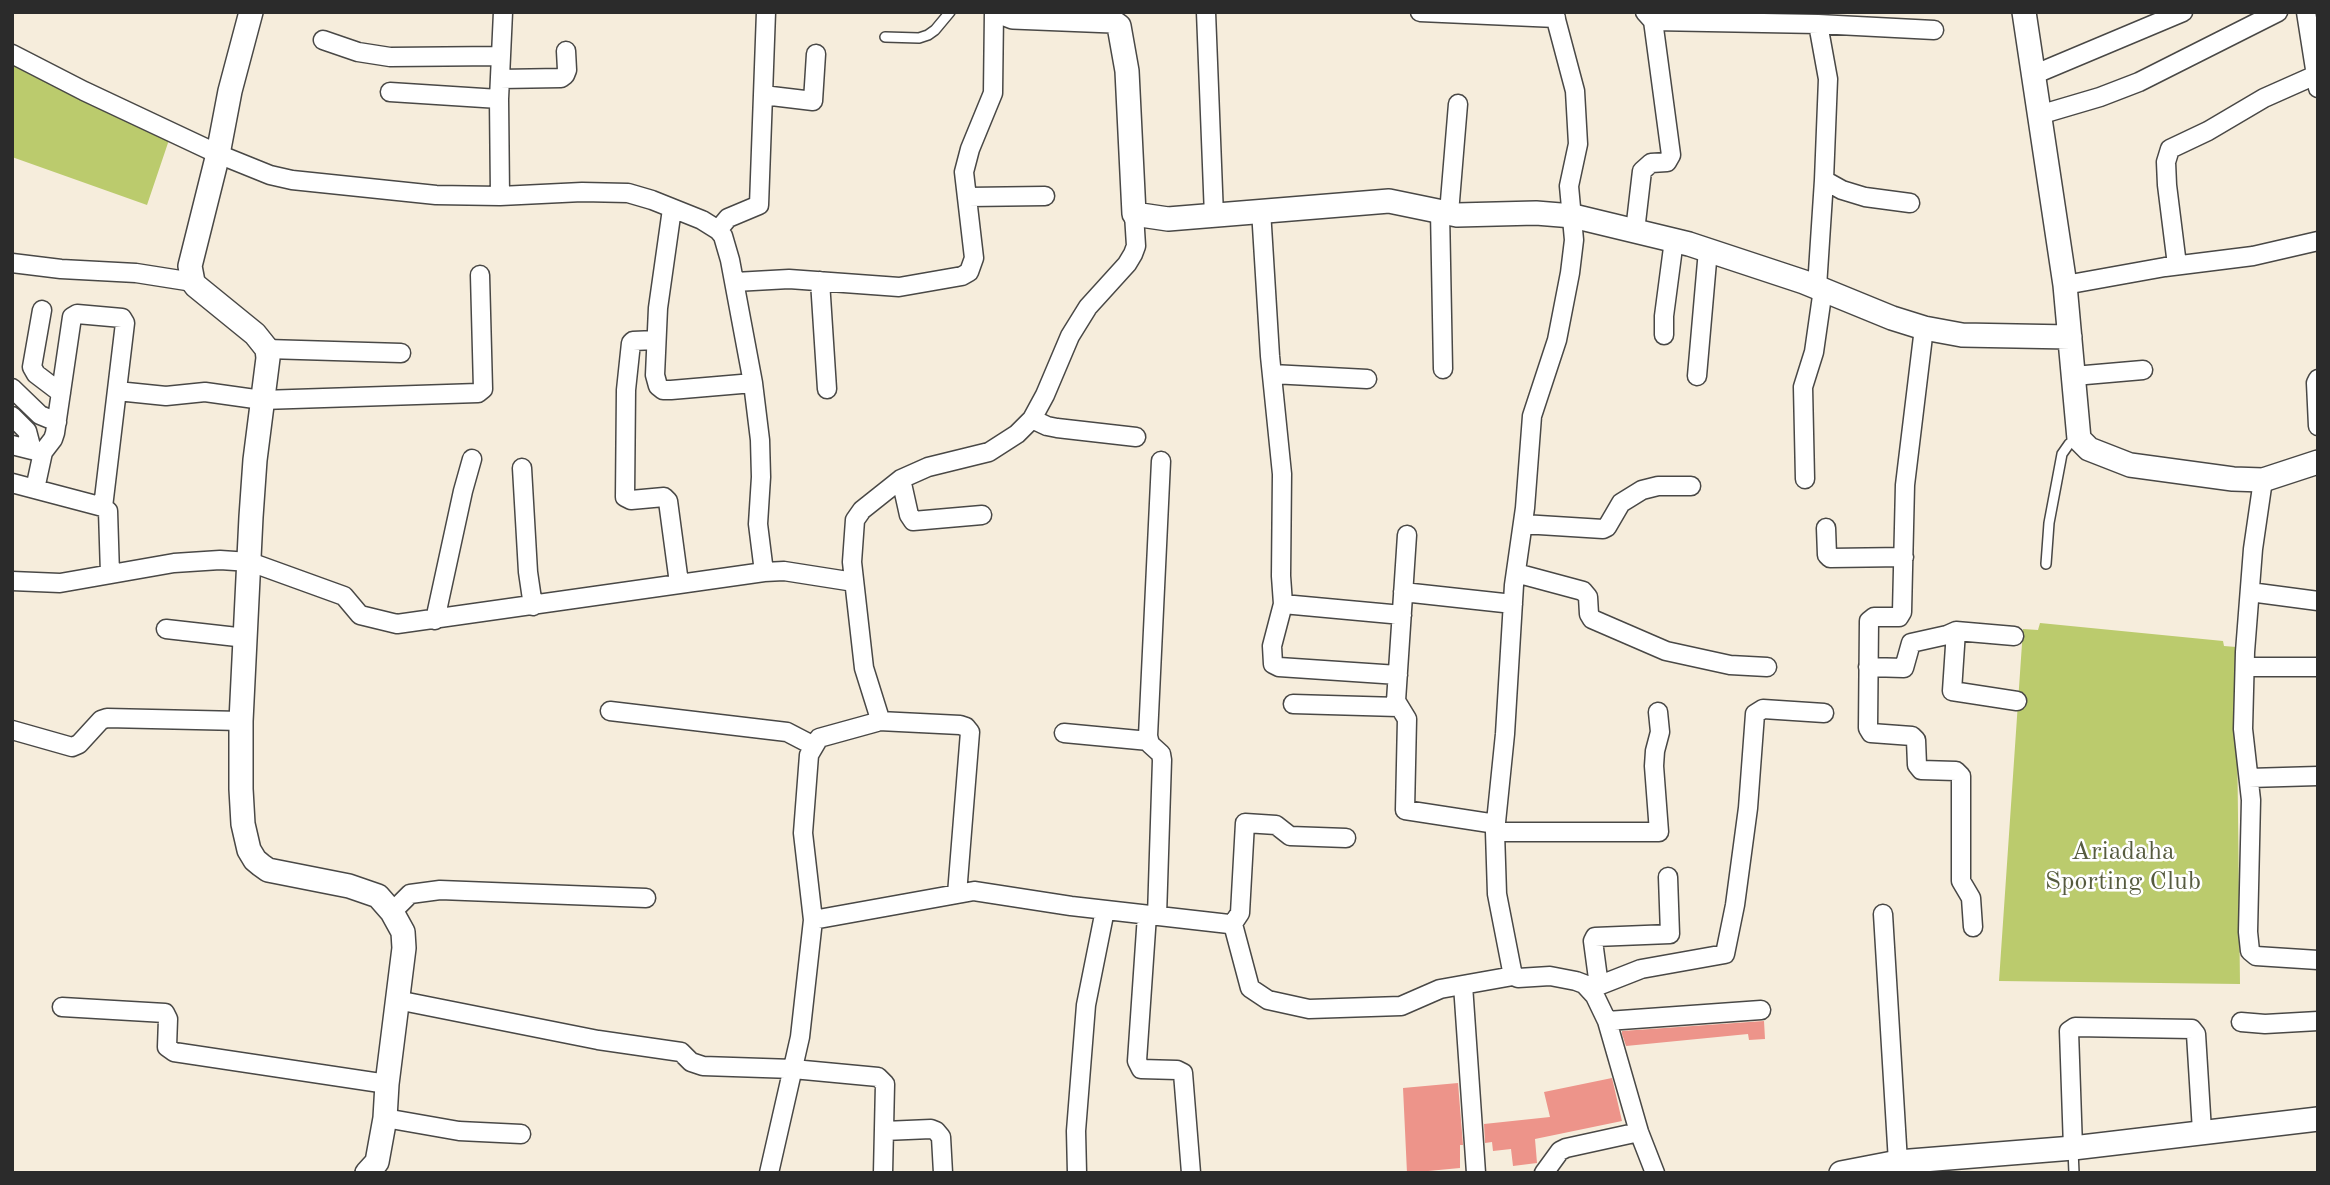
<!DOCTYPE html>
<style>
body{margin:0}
#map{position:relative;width:2330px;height:1185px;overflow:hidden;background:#f6eddc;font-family:"Old Standard TT",serif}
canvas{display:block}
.frame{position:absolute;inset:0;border:14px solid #2b2b2b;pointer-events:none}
</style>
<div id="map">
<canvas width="2330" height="1185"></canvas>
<div class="frame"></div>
</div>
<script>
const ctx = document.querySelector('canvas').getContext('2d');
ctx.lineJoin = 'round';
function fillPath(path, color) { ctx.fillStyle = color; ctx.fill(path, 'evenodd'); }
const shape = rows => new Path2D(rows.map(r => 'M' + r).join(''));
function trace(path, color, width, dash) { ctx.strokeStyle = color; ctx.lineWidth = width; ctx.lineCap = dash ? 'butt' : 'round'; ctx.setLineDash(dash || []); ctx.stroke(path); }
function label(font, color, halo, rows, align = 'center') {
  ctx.font = font + ' "Old Standard TT",serif'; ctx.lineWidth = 5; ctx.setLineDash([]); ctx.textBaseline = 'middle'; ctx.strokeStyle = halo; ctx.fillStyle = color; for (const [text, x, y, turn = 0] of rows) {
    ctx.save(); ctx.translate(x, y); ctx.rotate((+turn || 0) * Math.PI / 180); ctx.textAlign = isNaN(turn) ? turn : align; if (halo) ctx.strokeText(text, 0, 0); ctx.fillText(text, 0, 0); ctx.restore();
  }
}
const green = shape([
 [12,61,170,137,147,205,12,157],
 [2040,623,2223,641,2224,646,2236,647,2240,984,1999,981,2023,629,2038,630]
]);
const building = shape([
 [1764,1021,1765,1039,1749,1040,1748,1034,1626,1046,1622,1034,1622,1031],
 [1612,1078,1622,1121,1535,1139,1537,1163,1513,1166,1511,1149,1493,1151,1492,1142,1485,1143,1484,1124,1550,1117,1544,1092],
 [1458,1083,1463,1145,1460,1145,1460,1168,1407,1173,1403,1088]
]);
const service = shape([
 [885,37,919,38,928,35,935,30,950,12],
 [2046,564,2049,523,2062,454,2069,444,2078,439],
 [2073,1150,2074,1173]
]);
const minor = shape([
 [1206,12,1214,216],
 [1420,12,1556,18],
 [1554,12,1575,91,1578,144,1569,186,1574,240,1570,273,1557,340,1532,416,1525,508,1514,585,1505,734,1495,832,1497,894,1513,976,1518,978,1550,976,1576,981,1584,984,1595,996,1607,1021,1639,1132,1655,1173],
 [2306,12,2318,88],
 [1653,21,1818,24,1828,79,1824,180,1817,287],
 [1818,24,1934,30],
 [323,40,358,52,390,57,500,56],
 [12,54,84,91,218,154,270,175,292,180,436,195,500,196,582,192,628,193,652,200,702,220,718,230,723,236,730,260,753,383,760,440,761,477,758,524,764,572],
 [2033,75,2183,12],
 [500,79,561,78,565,75,567,70,566,51],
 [390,92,499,99],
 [763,95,813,101,816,54],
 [2039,115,2100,97,2139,82,2278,12],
 [1824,180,1842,190,1865,197,1910,203],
 [500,196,499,99,503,12],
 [968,197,1045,196],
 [672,209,658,308,655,375,658,386,663,390,671,390,753,383],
 [1261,210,1270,356,1282,474,1281,576,1283,604,1272,646,1273,664,1279,667,1398,675],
 [1440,211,1443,369],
 [1449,213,1458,104],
 [718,230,728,218,759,205,766,12],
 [1635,231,1642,171,1651,163,1667,162,1671,155,1654,28,1653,21,1645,12],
 [12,263,61,269,136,273,193,282],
 [2177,265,2167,185,2166,162,2170,149,2208,131,2264,98,2318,74],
 [820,281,827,389],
 [735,282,789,279,899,287,962,276,969,272,974,258,964,172,970,149,993,93,994,12],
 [2065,285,2165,267,2253,256,2318,241],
 [42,310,32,367,36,374,61,393],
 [1924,328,1905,485,1902,612,1899,617,1874,617,1869,621,1868,728,1871,733,1912,736,1916,740,1917,765,1921,770,1956,771,1961,776,1961,881,1971,898,1973,927],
 [1664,335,1664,316,1674,240],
 [656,340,633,341,631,343,626,390,625,497,631,500,664,497,668,501,679,583],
 [267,349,401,353],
 [1272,374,1367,379],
 [1697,376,1708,250],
 [2074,376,2143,370],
 [2318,379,2316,383,2318,426],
 [12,388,40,415,57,422],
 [117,391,166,396,205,392,262,400,478,393,483,389,480,275],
 [12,416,27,431,32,450],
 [1032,419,1047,426,1057,428,1136,437],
 [12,445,40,452],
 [522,468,528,572,533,606],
 [901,479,909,515,913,521,982,515],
 [1805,479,1803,387,1814,352,1823,289],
 [2263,480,2253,549,2245,652,2243,729,2251,800,2248,932,2250,951,2256,956,2318,960],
 [12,483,103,507,108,511,110,574],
 [35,489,43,452,53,439,55,433,72,317,77,314,122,318,125,323,103,507],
 [1523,524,1603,529,1607,527,1621,503,1642,490,1658,486,1691,486],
 [1826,528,1827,555,1830,558,1904,557],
 [1407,535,1396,701,1407,719,1405,810,1496,824],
 [1516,573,1583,591,1588,597,1589,614,1592,619,1666,651,1730,665,1767,667],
 [12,581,60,583,174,563,220,560,250,562,344,596,360,615,397,624,764,572,784,571,854,582],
 [1403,592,1513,604],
 [2250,592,2318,601],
 [1283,604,1402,615],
 [435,620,463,491,472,459],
 [166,629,246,638],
 [1956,631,1952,691,2017,701],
 [1868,667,1904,668,1911,643,1947,635,1956,631,2014,636],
 [2245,667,2318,667],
 [1293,704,1398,707],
 [610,711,787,732,814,746],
 [879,721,960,725,966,727,970,732,957,894],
 [12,730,72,747,79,744,101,720,107,718,241,721],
 [1064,733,1149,741],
 [2249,778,2318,776],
 [1495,832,1659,832,1654,766,1655,751,1660,732,1658,712],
 [392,912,410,894,440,890,646,898],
 [1883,914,1898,1162],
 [1147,915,1137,1061,1141,1069,1177,1070,1183,1073,1191,1173],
 [1157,916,1162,760,1161,754,1150,744,1148,736,1161,461],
 [813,920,974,891,1071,906,1229,924,1234,928,1250,988,1268,1000,1309,1009,1401,1006,1440,989,1513,976],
 [1232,925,1240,913,1245,823,1276,825,1290,836,1346,838],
 [1463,985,1476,1173],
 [1599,986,1593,941,1595,937,1670,934,1668,877],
 [1590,989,1641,969,1725,954,1735,905,1748,808,1755,714,1763,709,1824,713],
 [397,1000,598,1040,681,1052,691,1062,703,1066,793,1069,878,1077,885,1084,883,1173],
 [62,1007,165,1013,168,1019,167,1047,174,1052,387,1084],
 [1607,1021,1761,1010],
 [2241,1022,2265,1024,2318,1021],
 [385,1118,459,1131,521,1134],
 [884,1131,931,1129,936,1131,941,1137,943,1173],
 [2073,1148,2069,1031,2075,1027,2192,1029,2196,1034,2202,1131],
 [769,1173,800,1037,813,920,803,833,809,755,819,738,877,722,880,719,864,668,852,562,855,520,862,510,901,479,928,467,989,452,1017,434,1032,419,1045,395,1070,336,1088,307,1127,264,1133,254,1136,246,1134,214],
 [1077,1173,1076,1131,1086,1005,1105,910],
 [1544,1173,1560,1151,1566,1148,1639,1132]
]);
const tertiary = shape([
 [251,12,230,91,218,154,190,266,193,282,196,286,255,334,267,349,268,358,255,460,251,517,241,721,241,789,243,824,249,850,255,860,261,865,268,870,349,886,378,896,392,912,403,932,404,948,387,1084,385,1118,377,1162,367,1173],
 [1000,12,1013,17,1112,21,1119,26,1127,71,1134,214,1168,219,1389,201,1457,215,1536,213,1573,216,1689,244,1804,282,1892,318,1924,328,1962,335,2070,337],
 [2024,12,2065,285,2079,439,2089,449,2130,465,2233,479,2263,480,2318,462],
 [1841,1173,1898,1162,2073,1148,2318,1119]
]);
const parkNames = [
 ["Ariadaha",2123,852],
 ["Sporting Club",2123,882]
];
fillPath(green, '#bbcb6d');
fillPath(building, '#ed948a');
trace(service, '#494846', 12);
trace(minor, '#494846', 21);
trace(tertiary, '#494846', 26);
trace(service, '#fff', 9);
trace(minor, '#fff', 18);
trace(tertiary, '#fff', 23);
label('26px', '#565b3f', '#fff', parkNames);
</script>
